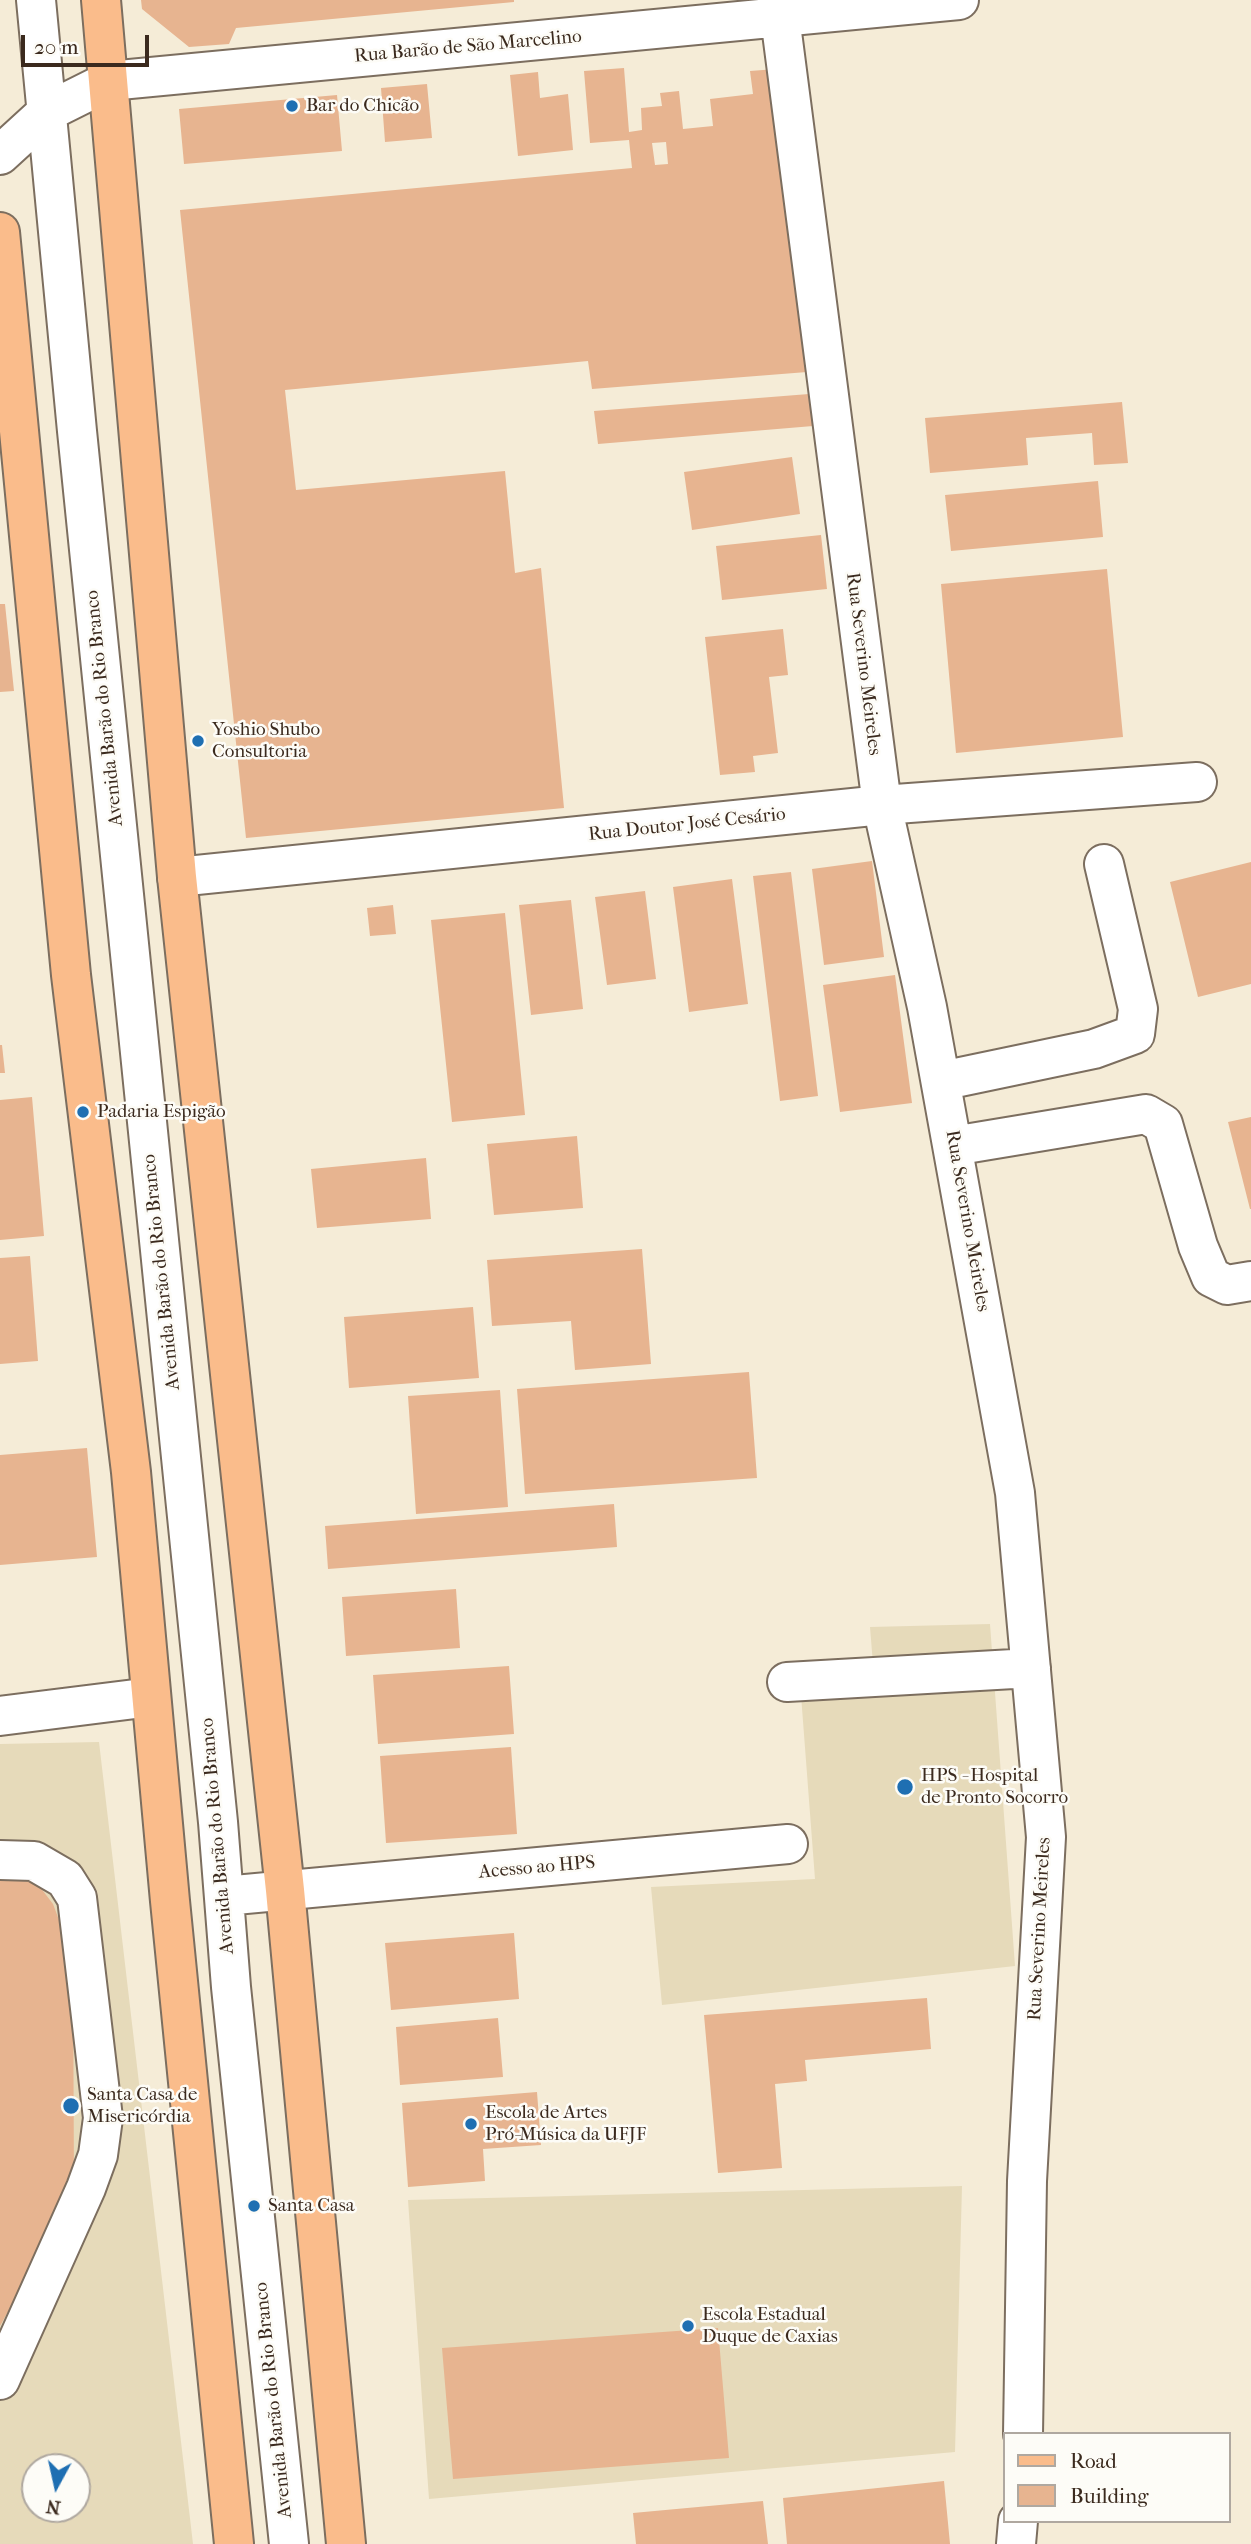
<!DOCTYPE html>
<meta charset="utf-8">
<style>
body{margin:0}
#map{position:relative;width:1251px;height:2544px;overflow:hidden;background:#f5ecd7;font-family:"IM FELL French Canon",serif}
canvas{display:block}
.legend{position:absolute;left:1003px;top:2432px;width:228px;height:91px;box-sizing:border-box;background:#fdfcf7;border:2px solid #afa8a0;margin:0;padding:9px 12px;list-style:none;font-size:21px;color:#3b2a1e}
.legend li{display:flex;align-items:center;gap:14px;height:35px}
.legend b{width:35px;border:2px solid #afa8a0}
.north{position:absolute;left:21px;top:2453px;width:70px;height:70px;box-sizing:border-box;background:#fdfcf7;border:2px solid #afa8a0;border-radius:50%;rotate:188deg;font-size:19px;font-weight:700;line-height:28px;text-align:center;color:#3b2a1e}
.north::after{content:'';display:block;margin:auto;width:24px;height:32px;background:#1f6fb2;clip-path:polygon(50% 0,100% 100%,50% 72%,0 100%)}
.scale{position:absolute;left:21px;top:35px;width:128px;height:32px;box-sizing:border-box;border:4px solid #3b2a1e;border-top:0;padding-left:9px;font-size:21px;line-height:24px;white-space:nowrap;color:#3b2a1e;-webkit-text-stroke:5px #fdfcf7;paint-order:stroke}
</style>
<div id="map">
<canvas width="1251" height="2544"></canvas>
<ul class="legend">
<li><b style="height:9px;background:#fabc8b"></b>Road</li>
<li><b style="height:19px;background:#e7b490"></b>Building</li>
</ul>
<div class="north">N</div>
<div class="scale">20 m</div>
</div>
<script>
const ctx = document.querySelector('canvas').getContext('2d');
ctx.lineJoin = 'round';
function fillPath(path, color) { ctx.fillStyle = color; ctx.fill(path, 'evenodd'); }
const shape = rows => new Path2D(rows.map(r => 'M' + r).join(''));
function trace(path, color, width, dash) { ctx.strokeStyle = color; ctx.lineWidth = width; ctx.lineCap = dash ? 'butt' : 'round'; ctx.setLineDash(dash || []); ctx.stroke(path); }
function label(font, color, halo, rows, align = 'center') {
  ctx.font = font + ' "IM FELL French Canon",serif'; ctx.lineWidth = 5; ctx.setLineDash([]); ctx.textBaseline = 'middle'; ctx.strokeStyle = halo; ctx.fillStyle = color; for (const [text, x, y, turn = 0] of rows) {
    ctx.save(); ctx.translate(x, y); ctx.rotate((+turn || 0) * Math.PI / 180); ctx.textAlign = isNaN(turn) ? turn : align; if (halo) ctx.strokeText(text, 0, 0); ctx.fillText(text, 0, 0); ctx.restore();
  }
}
const built = shape([
 [990,1624,1015,1966,662,2005,651,1887,815,1879,801,1695,875,1689,870,1627],
 [99,1742,193,2544,0,2544,0,1744],
 [35,2467,77,2467,77,2509,35,2509],
 [962,2186,955,2452,429,2499,408,2200]
]);
const building = shape([
 [141,0,514,0,514,2,236,28,229,44,189,47,142,9],
 [624,68,629,132,642,130,641,108,662,106,660,93,679,91,683,129,713,126,710,99,753,94,750,71,776,69,807,372,592,389,588,361,285,390,296,490,505,471,515,573,541,568,564,808,246,838,180,210,632,168,629,140,590,143,584,71],
 [666,142,668,164,655,165,652,143],
 [538,72,540,98,568,94,573,150,518,156,510,75],
 [427,84,432,138,385,142,381,88],
 [337,95,342,151,184,164,179,109],
 [809,394,813,426,598,444,594,411],
 [1122,402,1128,463,1094,465,1092,433,1026,438,1028,465,930,473,925,418],
 [792,457,800,514,692,530,684,472],
 [1098,481,1103,537,951,551,945,495],
 [821,535,827,589,722,600,716,546],
 [1107,569,1123,737,956,753,941,584],
 [0,604,5,604,14,691,0,692],
 [783,629,788,675,769,677,778,753,753,756,755,772,720,775,705,637],
 [872,861,884,957,824,965,812,869],
 [1251,862,1251,984,1198,997,1170,882],
 [791,872,818,1096,780,1101,753,876],
 [732,879,748,1004,689,1012,673,887],
 [645,891,656,979,607,985,595,897],
 [571,900,583,1009,531,1015,519,905],
 [393,905,396,934,370,936,367,908],
 [505,913,525,1115,452,1122,431,920],
 [895,975,912,1103,840,1112,823,985],
 [0,1045,2,1045,5,1073,0,1073],
 [32,1097,44,1236,0,1240,0,1100],
 [1251,1117,1251,1209,1250,1209,1228,1122],
 [577,1136,583,1208,494,1215,487,1144],
 [426,1158,431,1219,317,1228,311,1169],
 [642,1249,651,1364,575,1370,571,1321,492,1326,487,1260],
 [30,1256,38,1361,0,1364,0,1258],
 [473,1307,479,1378,349,1388,344,1317],
 [749,1372,757,1478,525,1494,517,1389],
 [500,1390,508,1507,416,1514,408,1396],
 [87,1448,97,1557,0,1565,0,1455],
 [614,1504,617,1547,328,1569,325,1526],
 [456,1589,460,1648,346,1656,342,1597],
 [509,1666,514,1734,378,1744,373,1675],
 [511,1747,517,1834,386,1843,380,1756],
 [0,1868,33,1878,53,1904,73,1957,74,2192,0,2326],
 [514,1933,519,1999,391,2010,385,1943],
 [927,1998,931,2049,805,2060,807,2081,775,2084,782,2168,718,2173,704,2015],
 [498,2018,503,2077,400,2085,396,2027],
 [537,2092,541,2145,483,2149,485,2181,408,2187,402,2103],
 [718,2328,729,2458,453,2479,442,2348],
 [944,2481,950,2544,787,2544,783,2498],
 [763,2501,768,2544,636,2544,633,2513]
]);
const minor = shape([
 [36,0,77,431,218,1822,231,1987,289,2544],
 [780,17,882,805,927,1007,1015,1493,1046,1837,1027,2181,1023,2434],
 [0,155,47,112,109,81,959,0],
 [177,877,882,805,1197,782],
 [941,1081,1094,1049,1135,1034,1138,1009,1104,864],
 [953,1146,1146,1114,1163,1124,1198,1246,1211,1277,1227,1285,1251,1281],
 [787,1682,1031,1668],
 [0,1716,151,1697],
 [0,1860,34,1861,65,1879,77,1898,103,2118,98,2155,86,2188,0,2380],
 [224,1896,788,1844],
 [1016,2544,1018,2521]
]);
const major = shape([
 [101,0,177,877,285,1890,346,2544],
 [0,232,71,975,131,1472,170,1901,234,2544]
]);
const markers = [
 [292,106,7,"#1f6fb2"],
 [198,741,7,"#1f6fb2"],
 [83,1112,7,"#1f6fb2"],
 [905,1787,9,"#1f6fb2"],
 [71,2106,9,"#1f6fb2"],
 [471,2124,7,"#1f6fb2"],
 [254,2206,7,"#1f6fb2"],
 [688,2326,7,"#1f6fb2"]
];
const streetNames = [
 ["Rua Barão de São Marcelino",468,47,-5],
 ["Rua Severino Meireles",863,664,83],
 ["Avenida Barão do Rio Branco",105,708,-96],
 ["Rua Doutor José Cesário",687,825,-6],
 ["Rua Severino Meireles",967,1221,80],
 ["Avenida Barão do Rio Branco",162,1272,-96],
 ["Avenida Barão do Rio Branco",218,1836,-95],
 ["Acesso ao HPS",537,1868,-5],
 ["Rua Severino Meireles",1040,1929,-87],
 ["Avenida Barão do Rio Branco",274,2400,-96]
];
const poiNames = [
 ["Bar do Chicão",306,106],
 ["Yoshio Shubo",212,730],
 ["Consultoria",212,752],
 ["Padaria Espigão",97,1112],
 ["HPS - Hospital",921,1776],
 ["de Pronto Socorro",921,1798],
 ["Santa Casa de",87,2095],
 ["Misericórdia",87,2117],
 ["Escola de Artes",485,2113],
 ["Pró-Música da UFJF",485,2135],
 ["Santa Casa",268,2206],
 ["Escola Estadual",702,2315],
 ["Duque de Caxias",702,2337]
];
fillPath(built, '#e6daba');
fillPath(building, '#e7b490');
trace(minor, '#7c6e5f', 42);
trace(major, '#7c6e5f', 42);
trace(minor, '#fff', 38);
trace(major, '#fabc8b', 38);
for (const [x, y, r, color] of markers) { const dot = new Path2D(); dot.arc(x, y, r, 0, 2 * Math.PI); ctx.fillStyle = color; ctx.fill(dot); trace(dot, '#fdfcf7', 2.5); }
label('19px', '#3b2a1e', '#fdfcf7', streetNames);
label('19px', '#3b2a1e', '#fdfcf7', poiNames, 'left');
</script>
